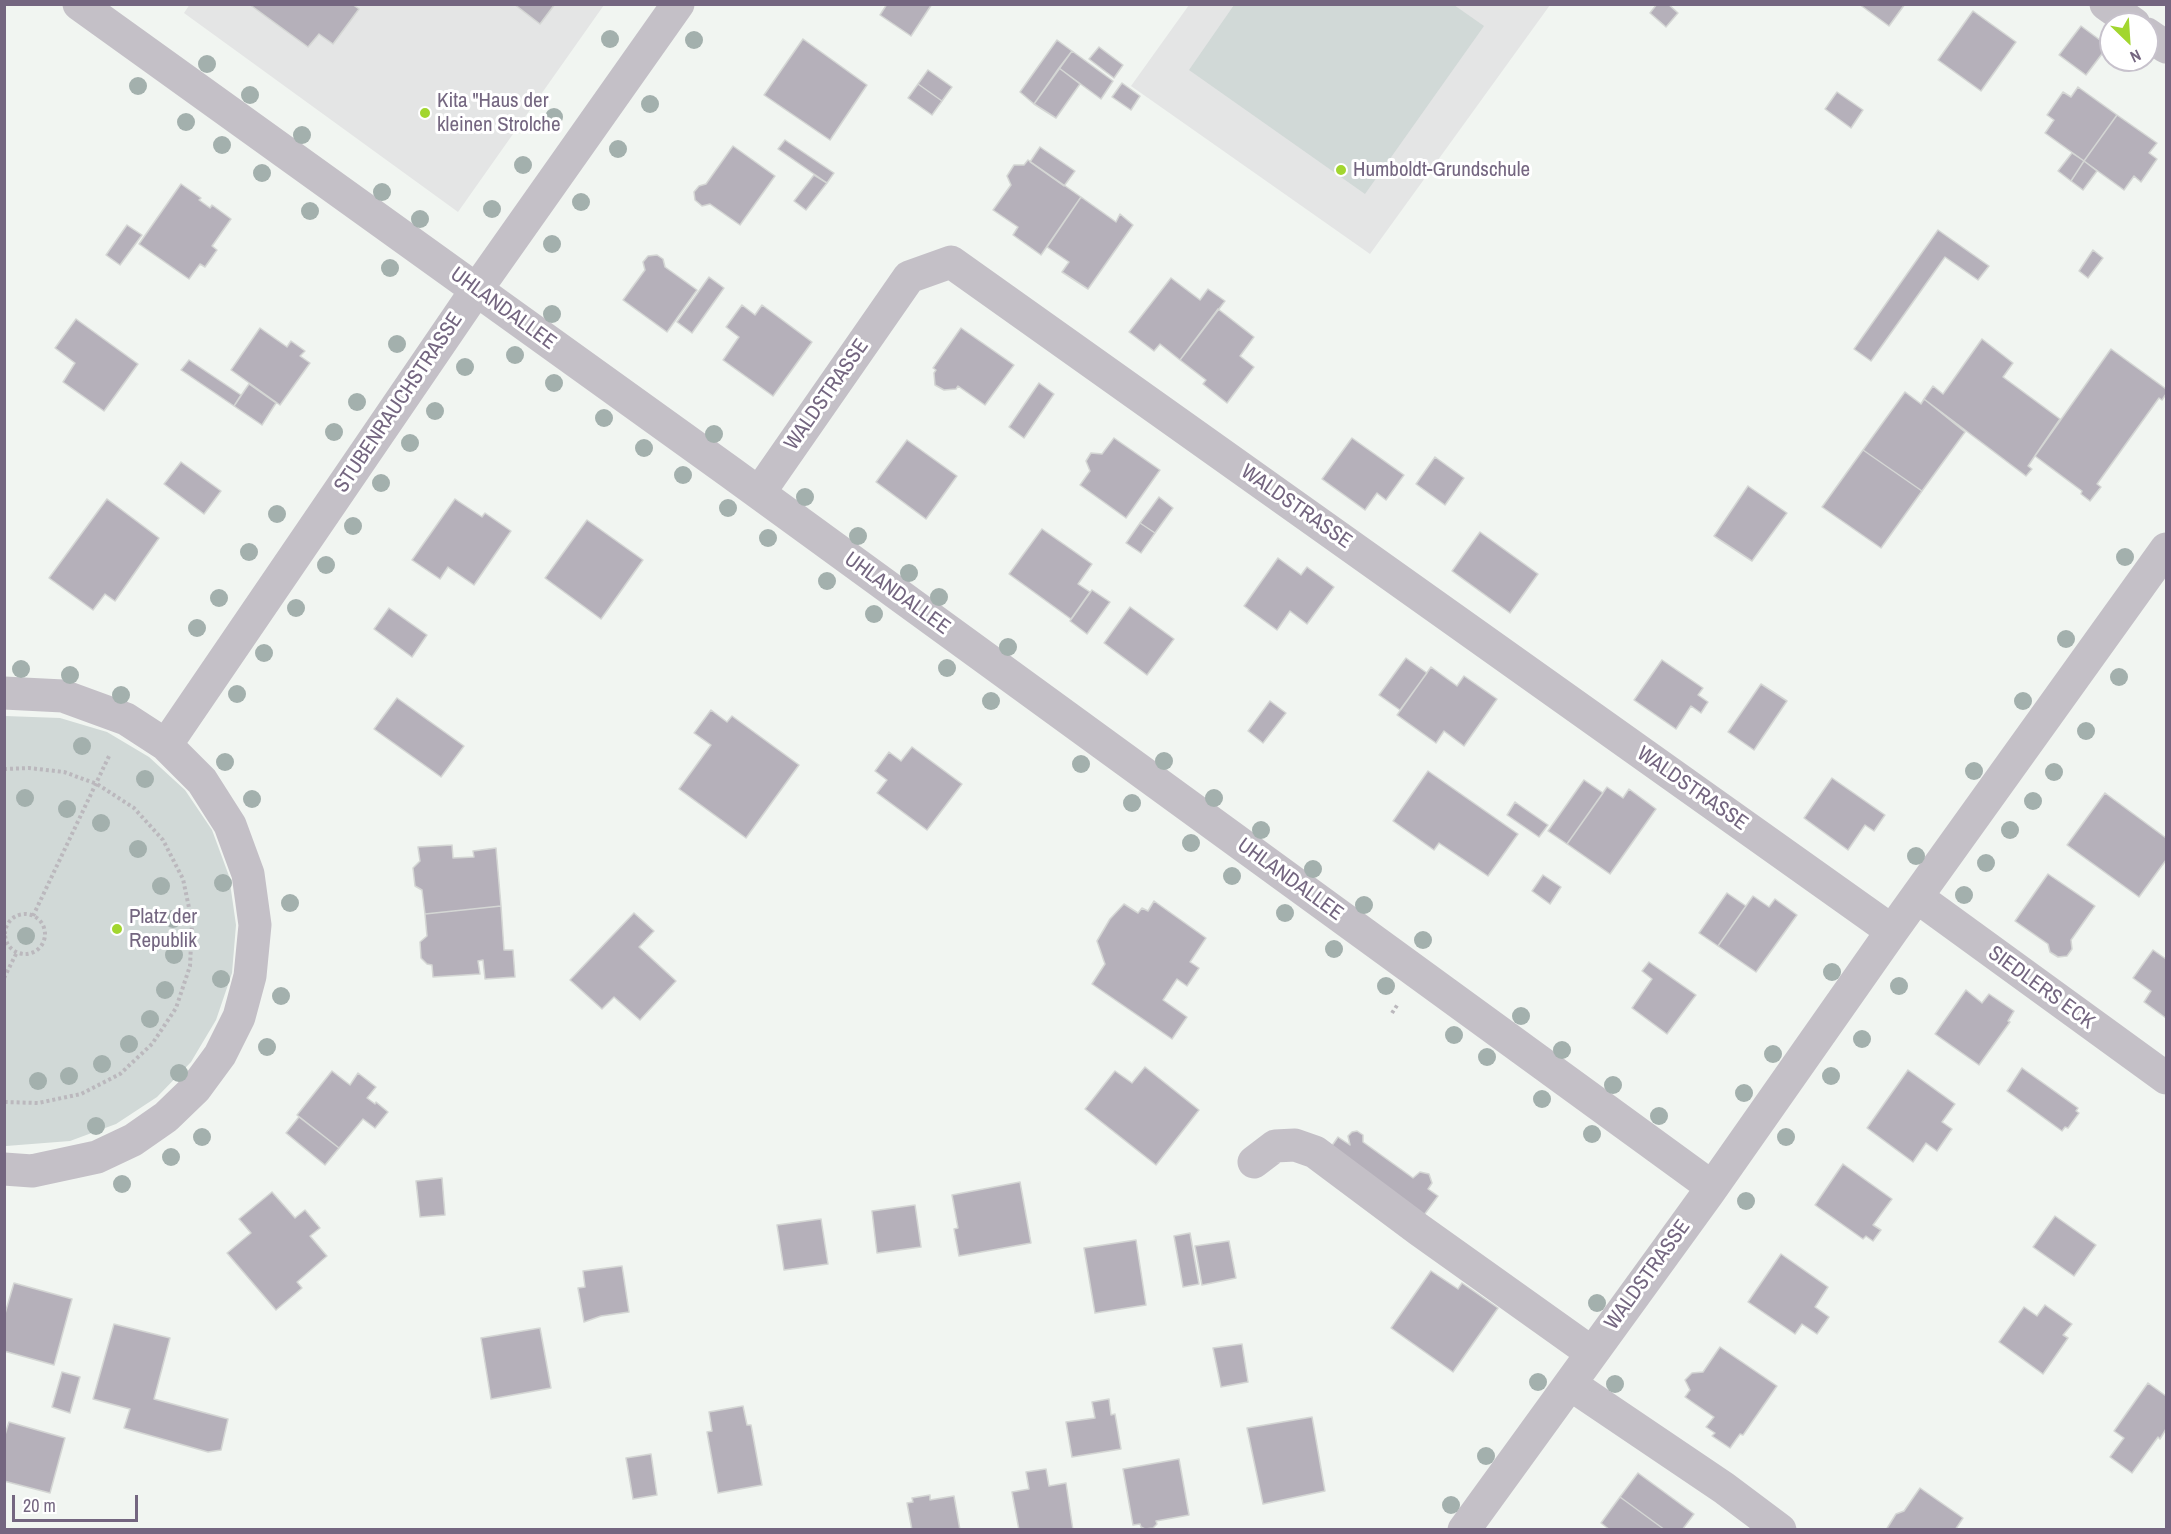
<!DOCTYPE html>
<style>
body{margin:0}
#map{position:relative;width:2171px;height:1534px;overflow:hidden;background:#f1f5f1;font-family:"Archivo Narrow",sans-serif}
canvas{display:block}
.frame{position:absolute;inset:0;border:6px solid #746680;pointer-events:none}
.north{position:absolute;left:2099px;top:12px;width:60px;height:60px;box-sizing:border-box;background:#fff;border:2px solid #c7c2cc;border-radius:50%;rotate:155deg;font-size:16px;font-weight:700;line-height:24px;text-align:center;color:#746680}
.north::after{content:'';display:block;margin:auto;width:21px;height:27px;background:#a2d62f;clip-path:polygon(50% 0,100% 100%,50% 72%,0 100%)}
.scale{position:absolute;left:12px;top:1495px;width:126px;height:27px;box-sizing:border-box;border:3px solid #746680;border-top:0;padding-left:8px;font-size:18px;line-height:21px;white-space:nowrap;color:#746680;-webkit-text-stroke:4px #fff;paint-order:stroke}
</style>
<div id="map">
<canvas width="2171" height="1534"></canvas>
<div class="frame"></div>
<div class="north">N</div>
<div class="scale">20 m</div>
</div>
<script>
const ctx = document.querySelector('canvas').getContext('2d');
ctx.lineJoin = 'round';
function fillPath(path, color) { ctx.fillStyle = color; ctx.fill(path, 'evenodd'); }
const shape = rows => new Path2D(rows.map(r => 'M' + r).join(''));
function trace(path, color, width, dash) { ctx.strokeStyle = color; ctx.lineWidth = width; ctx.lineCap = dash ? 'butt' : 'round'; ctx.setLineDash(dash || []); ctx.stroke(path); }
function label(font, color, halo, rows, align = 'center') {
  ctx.font = font + ' "Archivo Narrow",sans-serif'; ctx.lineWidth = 6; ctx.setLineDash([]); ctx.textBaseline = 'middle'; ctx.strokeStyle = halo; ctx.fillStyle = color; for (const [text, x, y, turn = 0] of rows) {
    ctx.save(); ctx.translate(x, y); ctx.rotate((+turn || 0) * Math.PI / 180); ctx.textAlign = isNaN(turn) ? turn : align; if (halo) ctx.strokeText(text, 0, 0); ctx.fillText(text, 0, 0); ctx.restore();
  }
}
const built = shape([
 [190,4,604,5,458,212,184,13],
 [1189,5,1550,5,1370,254,1131,86]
]);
const green = shape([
 [1234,5,1454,5,1484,26,1365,194,1189,70],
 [5,716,60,718,107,732,149,757,185,790,212,830,229,876,236,925,232,973,216,1020,191,1062,157,1097,116,1124,70,1141,6,1146]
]);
const building = shape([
 [249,4,352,4,359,9,333,44,319,34,308,47,249,4],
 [514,4,555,4,540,24,514,4],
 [887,4,932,4,911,36,880,15,887,4],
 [1657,4,1668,4,1678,13,1666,27,1650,13,1657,4],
 [1859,4,1905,4,1889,26,1859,4],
 [1973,11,2016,42,1981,91,1938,60,1973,11],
 [2081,26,2108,46,2086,75,2059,55,2081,26],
 [803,39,867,85,830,140,764,95,803,39],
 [1057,40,1072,51,1034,104,1020,92,1057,40],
 [1099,47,1123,65,1114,78,1089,59,1099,47],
 [1072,51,1113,81,1101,99,1059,68,1072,51],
 [1059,68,1080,84,1056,118,1034,104,1059,68],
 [928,70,952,87,942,101,918,84,928,70],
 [1122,83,1140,96,1131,110,1112,97,1122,83],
 [918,84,942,101,932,115,908,98,918,84],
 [2078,87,2117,115,2084,161,2045,133,2054,120,2047,115,2063,92,2071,97,2078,87],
 [1837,92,1863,110,1851,128,1825,109,1837,92],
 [2117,115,2157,143,2149,153,2157,159,2141,182,2134,176,2124,190,2084,161,2117,115],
 [785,140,834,173,827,183,778,149,785,140],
 [733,146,775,176,740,225,710,204,702,206,695,200,694,192,699,186,706,184,733,146],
 [1040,147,1075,171,1064,186,1030,162,1040,147],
 [2072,153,2084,161,2071,181,2058,171,2072,153],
 [1028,160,1081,197,1041,255,1013,235,1018,227,993,210,1011,185,1007,176,1014,165,1024,165,1028,160],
 [2084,161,2097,171,2083,190,2071,181,2084,161],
 [814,175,827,183,806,210,794,201,814,175],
 [181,184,201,198,199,200,210,208,212,205,231,219,212,246,217,250,205,267,200,264,189,279,139,244,181,184],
 [1081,197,1116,222,1120,214,1133,225,1088,289,1062,272,1069,262,1047,247,1081,197],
 [127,225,142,235,120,265,106,255,127,225],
 [1938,230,1989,266,1978,280,1945,257,1871,361,1854,349,1938,230],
 [2093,250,2103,258,2088,278,2079,271,2093,250],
 [657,255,663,259,665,267,697,290,667,332,623,300,645,270,643,262,648,256,657,255],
 [709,277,724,288,692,333,677,322,709,277],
 [1171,278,1200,300,1208,289,1225,301,1180,360,1160,344,1154,351,1129,332,1171,278],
 [742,305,755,315,762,305,812,342,773,396,723,360,739,337,726,327,742,305],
 [1218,309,1254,337,1240,356,1254,367,1227,403,1203,384,1206,380,1180,360,1218,309],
 [76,319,138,364,104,411,63,382,75,363,55,348,76,319],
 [260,328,287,347,291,341,305,351,300,356,310,363,280,405,231,370,260,328],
 [961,328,1014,365,985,405,958,386,956,389,944,390,935,385,934,373,936,370,933,368,961,328],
 [1982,339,2013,363,2003,377,2060,419,2028,466,2032,469,2026,476,1924,399,1933,386,1943,394,1982,339],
 [2111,349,2166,389,2166,394,2162,400,2159,398,2097,484,2101,487,2090,501,2081,494,2082,491,2035,456,2111,349],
 [189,360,241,395,234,406,181,370,189,360],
 [1039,383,1054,394,1024,438,1009,427,1039,383],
 [249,384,276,403,262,425,234,406,249,384],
 [1905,392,1921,404,1924,399,1965,432,1922,491,1863,450,1905,392],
 [1114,438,1160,470,1126,518,1080,485,1090,471,1086,461,1091,453,1102,454,1114,438],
 [1352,438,1404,475,1386,500,1377,493,1365,510,1322,479,1352,438],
 [907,440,957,476,926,519,876,482,907,440],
 [1863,450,1922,491,1881,548,1822,507,1863,450],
 [1435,457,1464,478,1445,505,1416,484,1435,457],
 [181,462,221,491,204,514,164,484,181,462],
 [1748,486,1787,513,1752,561,1714,536,1748,486],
 [1159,497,1173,508,1155,533,1140,523,1159,497],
 [107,499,159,538,115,601,105,594,93,610,49,578,107,499],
 [455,499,482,517,485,513,511,531,474,585,448,567,440,579,412,560,455,499],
 [587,520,643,560,601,619,545,578,587,520],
 [1140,523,1155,533,1141,553,1126,543,1140,523],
 [1042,529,1092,564,1078,584,1090,592,1071,619,1009,574,1042,529],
 [1480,532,1538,574,1510,613,1452,571,1480,532],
 [1278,558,1301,575,1307,567,1334,587,1307,624,1290,611,1277,630,1244,606,1278,558],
 [1092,590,1110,602,1087,634,1070,621,1092,590],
 [1130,607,1174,639,1147,675,1104,643,1130,607],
 [389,608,427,635,412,657,374,629,389,608],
 [1406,658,1427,673,1400,710,1379,695,1406,658],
 [1662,660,1703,688,1698,695,1708,702,1701,713,1691,706,1676,729,1634,700,1662,660],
 [1431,667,1457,686,1464,676,1497,699,1464,746,1444,731,1436,743,1397,715,1431,667],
 [1761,684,1787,701,1754,750,1728,732,1761,684],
 [397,698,464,746,441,777,374,729,397,698],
 [1270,701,1286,713,1263,743,1248,731,1270,701],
 [711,710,727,722,732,716,799,765,746,838,679,789,711,745,694,733,711,710],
 [912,747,962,784,927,830,877,793,887,780,875,771,889,752,901,761,912,747],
 [1428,771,1518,834,1488,876,1439,843,1434,850,1393,821,1428,771],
 [1832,778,1885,815,1874,831,1865,825,1848,850,1804,818,1832,778],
 [1584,780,1603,793,1567,844,1548,831,1584,780],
 [1607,787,1623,798,1629,789,1656,809,1610,874,1567,844,1607,787],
 [2105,793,2166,838,2166,860,2139,897,2067,845,2105,793],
 [1515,802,1548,825,1539,837,1507,815,1515,802],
 [452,845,453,858,474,857,473,851,496,848,501,906,425,914,422,890,415,886,413,868,420,861,418,847,452,845],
 [2048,874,2095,906,2071,940,2072,949,2067,956,2058,957,2050,952,2048,944,2015,921,2048,874],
 [1543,875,1561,887,1550,904,1532,891,1543,875],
 [1727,893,1746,906,1718,946,1699,933,1727,893],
 [1753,896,1769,907,1775,899,1797,915,1756,972,1718,946,1753,896],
 [1154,901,1206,938,1190,962,1199,968,1187,986,1177,979,1163,1000,1187,1017,1172,1039,1092,984,1105,964,1097,941,1110,919,1124,904,1138,913,1142,908,1148,911,1154,901],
 [501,906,504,950,513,950,515,977,485,979,483,960,478,961,480,974,433,977,432,965,427,964,421,958,420,942,427,936,425,914,501,906],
 [634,913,654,931,639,947,676,981,640,1020,614,997,602,1009,570,980,634,913],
 [2153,950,2166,959,2166,1018,2144,1002,2151,991,2133,978,2153,950],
 [1649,962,1696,995,1667,1034,1632,1008,1652,979,1642,971,1649,962],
 [1966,990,1982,1003,1989,994,2014,1011,2008,1021,2010,1022,1979,1065,1935,1034,1966,990],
 [1145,1067,1199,1110,1156,1165,1085,1109,1115,1071,1132,1083,1145,1067],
 [2022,1068,2078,1108,2076,1111,2079,1113,2068,1128,2065,1127,2062,1131,2007,1091,2022,1068],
 [1908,1070,1955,1104,1942,1122,1952,1129,1937,1151,1926,1143,1913,1162,1867,1128,1908,1070],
 [332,1071,350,1085,358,1073,376,1087,367,1098,375,1104,376,1102,388,1112,375,1128,363,1119,339,1148,297,1115,332,1071],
 [299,1117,339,1148,325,1165,286,1133,299,1117],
 [1357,1131,1363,1135,1363,1142,1413,1178,1420,1172,1429,1174,1432,1183,1428,1189,1438,1196,1424,1215,1329,1150,1338,1137,1350,1145,1348,1136,1352,1132,1357,1131],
 [1843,1164,1892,1199,1873,1225,1881,1230,1873,1241,1866,1236,1863,1239,1815,1205,1843,1164],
 [442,1178,445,1215,420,1217,416,1181,442,1178],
 [1020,1182,1031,1243,959,1256,954,1229,958,1228,952,1195,1020,1182],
 [272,1192,295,1218,305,1210,320,1228,310,1236,327,1256,297,1282,302,1288,276,1310,227,1253,251,1233,239,1219,272,1192],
 [915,1205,921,1247,877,1253,872,1211,915,1205],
 [2055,1216,2096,1245,2074,1276,2033,1247,2055,1216],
 [821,1219,828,1264,784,1270,777,1225,821,1219],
 [1190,1233,1199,1284,1183,1287,1174,1236,1190,1233],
 [1136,1240,1146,1305,1095,1313,1084,1248,1136,1240],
 [1229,1241,1236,1278,1202,1285,1195,1246,1229,1241],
 [1781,1254,1828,1287,1815,1307,1829,1317,1817,1334,1802,1324,1795,1334,1748,1302,1781,1254],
 [622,1266,629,1312,601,1316,584,1322,578,1288,585,1287,583,1271,622,1266],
 [1431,1271,1458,1289,1462,1283,1498,1308,1453,1372,1391,1328,1431,1271],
 [14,1283,72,1299,54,1365,4,1351,4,1317,14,1283],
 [2045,1305,2072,1324,2063,1335,2068,1338,2043,1374,1999,1342,2024,1307,2037,1316,2045,1305],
 [114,1324,170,1338,154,1399,228,1419,221,1450,208,1452,124,1428,130,1409,93,1399,114,1324],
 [540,1328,551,1388,491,1399,481,1338,540,1328],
 [1242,1344,1248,1382,1221,1387,1213,1348,1242,1344],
 [1720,1347,1777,1386,1743,1435,1740,1434,1730,1448,1712,1436,1715,1433,1706,1427,1714,1417,1685,1397,1690,1390,1685,1380,1692,1373,1703,1372,1720,1347],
 [62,1372,80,1377,70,1413,52,1407,62,1372],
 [2148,1383,2166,1396,2166,1429,2160,1439,2158,1437,2132,1473,2110,1457,2124,1438,2114,1431,2148,1383],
 [1109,1399,1111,1415,1115,1414,1121,1449,1072,1457,1066,1422,1095,1418,1092,1402,1109,1399],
 [743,1406,747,1425,751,1425,762,1485,718,1493,707,1432,712,1431,709,1412,743,1406],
 [1312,1417,1325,1491,1263,1504,1247,1428,1312,1417],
 [9,1422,65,1438,50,1493,4,1481,4,1438,9,1422],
 [651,1454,657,1495,633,1499,626,1458,651,1454],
 [1179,1459,1189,1515,1156,1521,1157,1524,1153,1528,1145,1529,1141,1527,1140,1524,1133,1525,1123,1469,1179,1459],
 [1046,1469,1049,1486,1066,1483,1073,1530,1019,1530,1012,1492,1029,1489,1026,1472,1046,1469],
 [1638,1473,1694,1514,1682,1530,1665,1530,1620,1497,1638,1473],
 [1920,1488,1963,1518,1955,1530,1886,1530,1896,1514,1904,1511,1920,1488],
 [930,1495,930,1500,954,1496,960,1530,912,1530,907,1503,913,1502,912,1498,930,1495],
 [1620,1497,1665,1530,1610,1530,1601,1523,1620,1497]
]);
const path = shape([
 [4,769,29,768,64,772,97,784,134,808,163,840,183,879,192,922,190,966,176,1008,152,1044,120,1074,81,1094,38,1103,4,1102],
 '5 934a20 20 0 1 1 40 0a20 20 0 1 1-40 0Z',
 [33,916,110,754],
 [4,978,17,952],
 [1392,1013,1398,1004]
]);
const minor = shape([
 [79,4,730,472,1712,1187],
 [2106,4,2134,24],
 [2147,34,2166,47],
 [759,493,909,277,951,262,1892,931],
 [4,693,63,696,126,719,166,745,202,781,230,825,248,874,255,925,250,976,239,1017,220,1055,195,1089,166,1117,133,1140,97,1157,32,1171,4,1169],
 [166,745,477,289,678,4],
 [1917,897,2166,1078],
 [1254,1162,1275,1146,1295,1145,1315,1152,1418,1229,1592,1353],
 [1570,1384,1724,1488,1780,1530],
 [1464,1530,1709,1192,1892,931,2166,549]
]);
const trees = [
 [610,39],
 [694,40],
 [207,64],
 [138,86],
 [250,95],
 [650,104],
 [554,117],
 [186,122],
 [302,135],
 [222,145],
 [618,149],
 [523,165],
 [262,173],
 [382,192],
 [581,202],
 [492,209],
 [310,211],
 [420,219],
 [552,244],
 [390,268],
 [552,314],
 [397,344],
 [515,355],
 [465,367],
 [554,383],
 [357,402],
 [435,411],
 [604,418],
 [334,432],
 [714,434],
 [410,443],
 [644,448],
 [683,475],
 [381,483],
 [805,497],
 [728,508],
 [277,514],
 [353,526],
 [858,536],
 [768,538],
 [249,552],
 [2125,557],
 [326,565],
 [909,573],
 [827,581],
 [939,597],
 [219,598],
 [296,608],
 [874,614],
 [197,628],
 [2066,639],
 [1008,647],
 [264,653],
 [947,668],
 [21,669],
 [70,675],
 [2119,677],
 [237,694],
 [121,695],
 [991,701],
 [2023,701],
 [2086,731],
 [82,746],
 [1164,761],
 [225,762],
 [1081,764],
 [1974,771],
 [2054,772],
 [145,779],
 [25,798],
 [1214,798],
 [252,799],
 [2033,801],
 [1132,803],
 [67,809],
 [101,823],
 [1261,830],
 [2010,830],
 [1191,843],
 [138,849],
 [1916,856],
 [1986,863],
 [1313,869],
 [1232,876],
 [223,883],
 [161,886],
 [1964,895],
 [290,903],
 [1364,905],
 [1285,913],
 [173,919],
 [26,936],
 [1423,940],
 [1334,949],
 [174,955],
 [1832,972],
 [221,979],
 [1386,986],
 [1899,986],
 [165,990],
 [281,996],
 [1521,1016],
 [150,1019],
 [1454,1035],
 [1862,1039],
 [129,1044],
 [267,1047],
 [1562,1050],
 [1773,1054],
 [1487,1057],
 [102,1064],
 [179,1073],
 [69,1076],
 [1831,1076],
 [38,1081],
 [1613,1085],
 [1744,1093],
 [1542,1099],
 [1659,1116],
 [96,1126],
 [1592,1134],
 [202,1137],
 [1786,1137],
 [171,1157],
 [122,1184],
 [1746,1201],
 [1597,1303],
 [1538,1382],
 [1615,1384],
 [1486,1456],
 [1451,1505]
];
const markers = [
 [425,113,6,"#a2d62f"],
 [1341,170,6,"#a2d62f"],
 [117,929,6,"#a2d62f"]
];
const poiNames = [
 ["Kita \"Haus der",437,101],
 ["kleinen Strolche",437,125],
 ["Humboldt-Grundschule",1353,170],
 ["Platz der",129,917],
 ["Republik",129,941]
];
const streetNames = [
 ["UHLANDALLEE",503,309,36],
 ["WALDSTRASSE",827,395,-55],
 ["STUBENRAUCHSTRASSE",399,403,-56],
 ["WALDSTRASSE",1296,507,35],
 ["UHLANDALLEE",897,594,36],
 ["WALDSTRASSE",1692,789,35],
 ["UHLANDALLEE",1290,880,36],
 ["SIEDLERS ECK",2041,988,36],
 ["WALDSTRASSE",1648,1275,-54]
];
fillPath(built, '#e4e5e5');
fillPath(green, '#d1d9d7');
fillPath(building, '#b5b0ba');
trace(building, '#d4d6d4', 1.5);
trace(path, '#bbb8bd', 4, [3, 3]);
trace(minor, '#c4c0c7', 33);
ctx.fillStyle = '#a3b0ad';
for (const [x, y] of trees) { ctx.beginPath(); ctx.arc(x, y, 9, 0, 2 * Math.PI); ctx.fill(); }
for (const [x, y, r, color] of markers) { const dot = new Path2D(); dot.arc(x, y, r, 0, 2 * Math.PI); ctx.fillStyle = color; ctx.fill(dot); trace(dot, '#fff', 2); }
label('21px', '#746680', '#fff', poiNames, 'left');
label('21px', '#746680', '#fff', streetNames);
</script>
